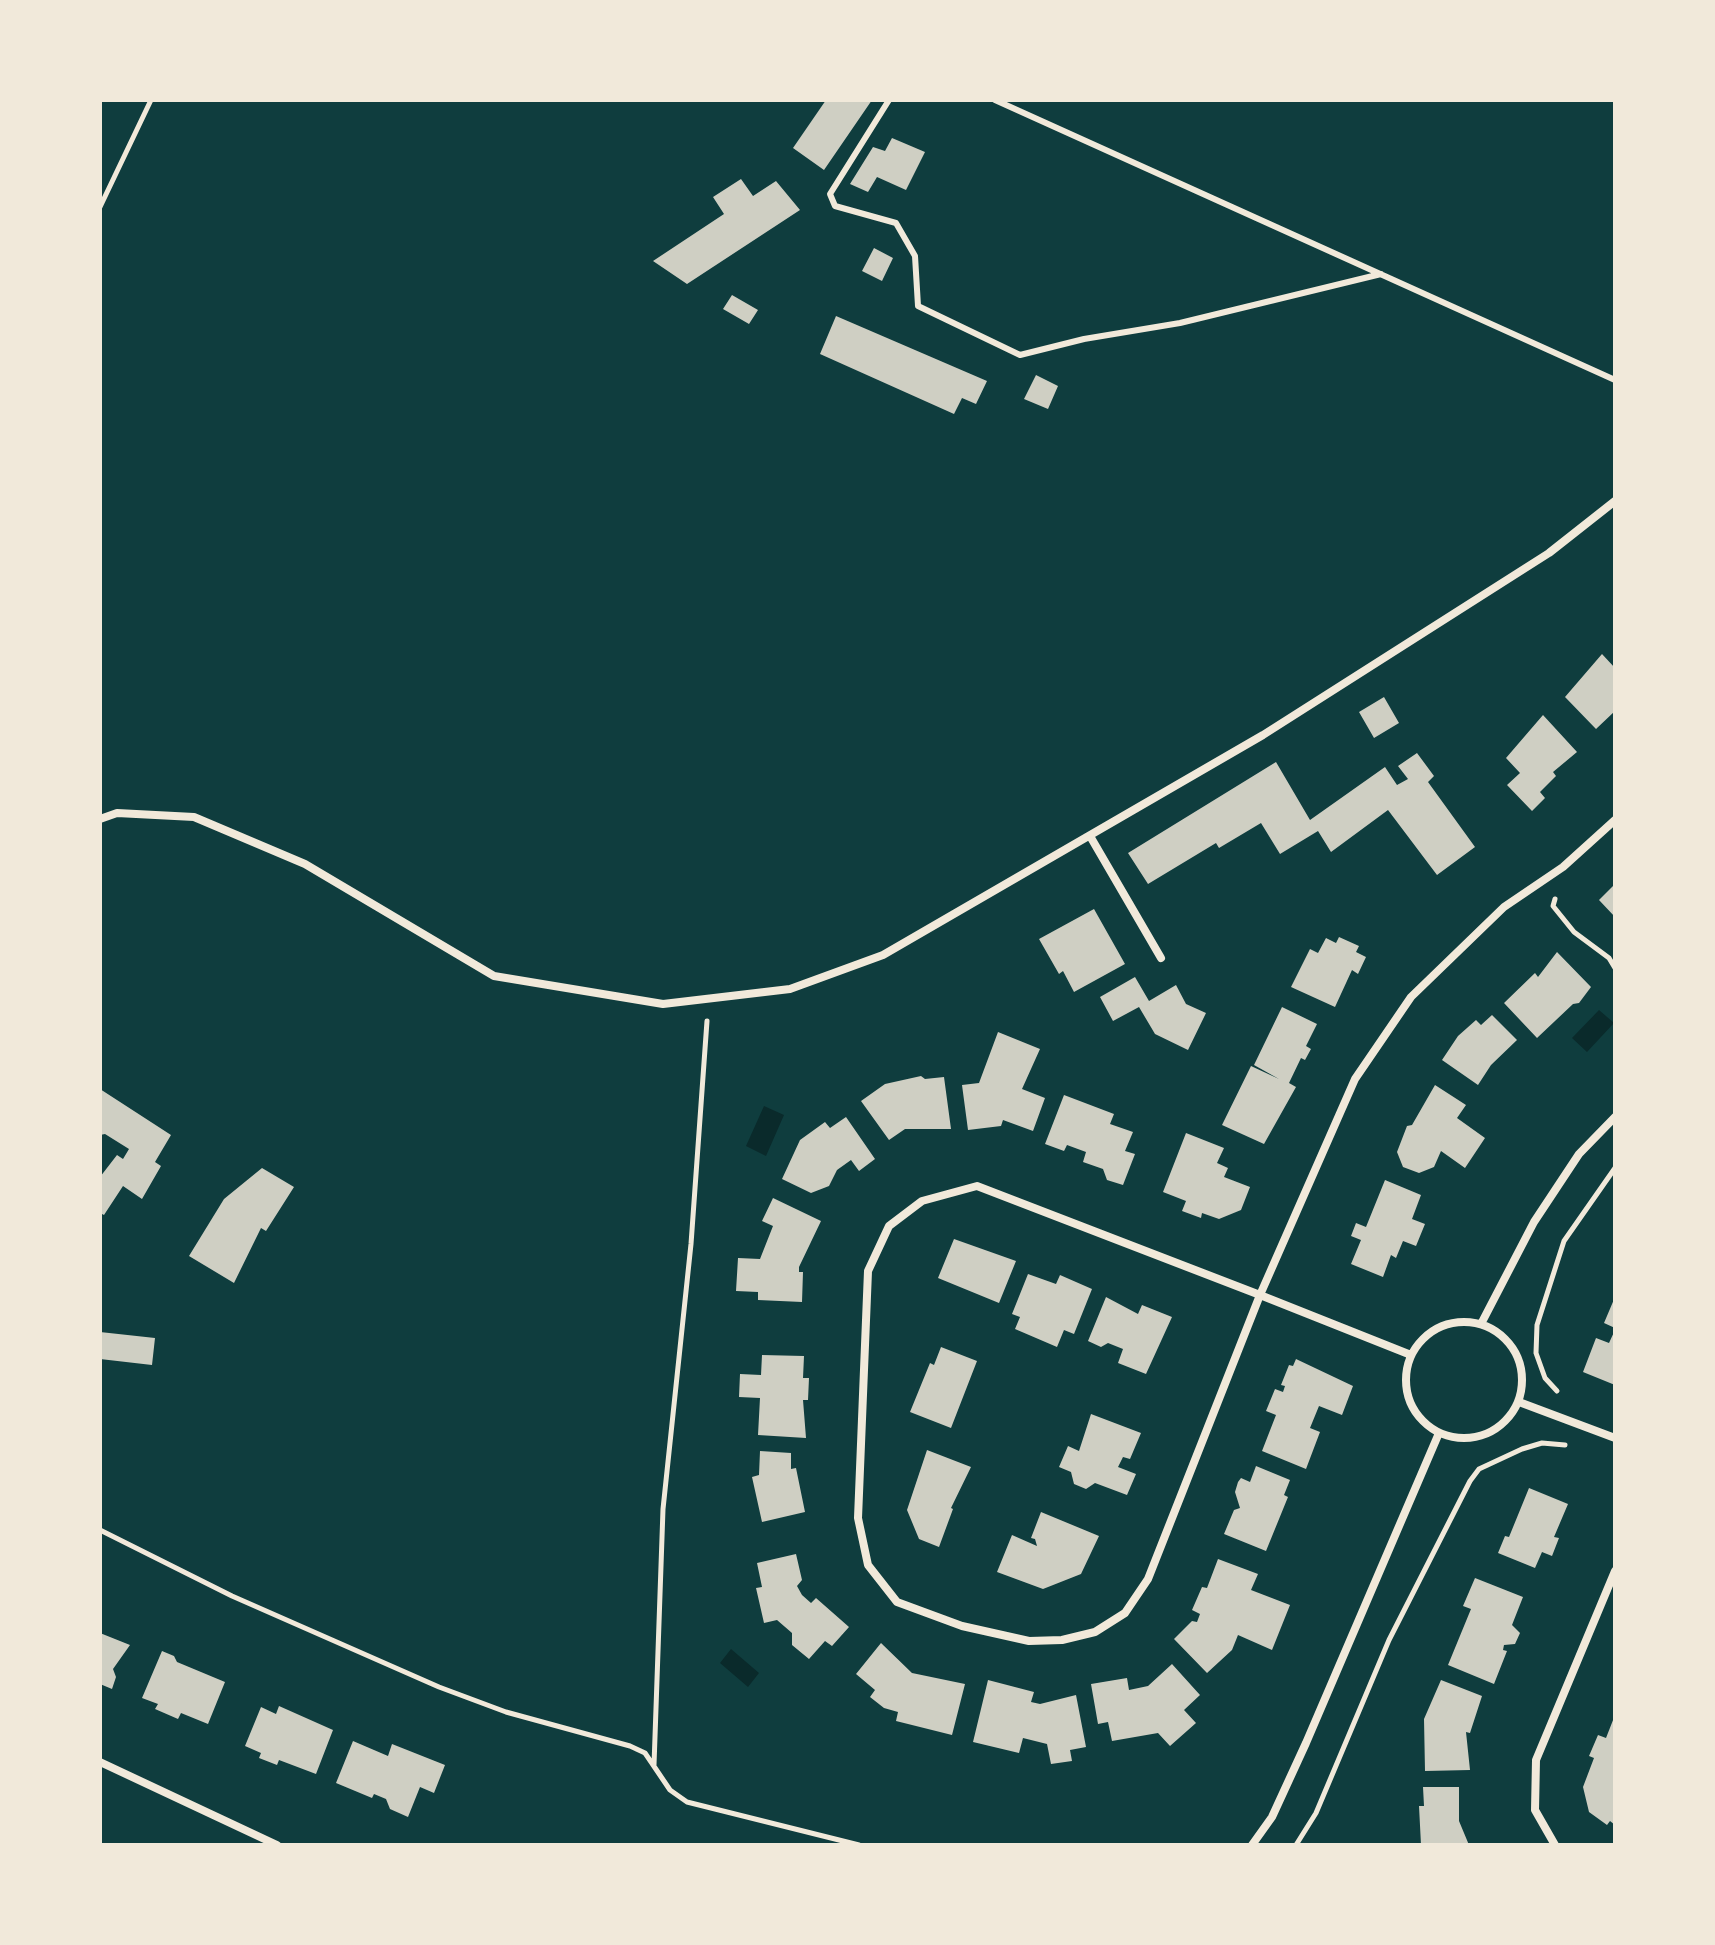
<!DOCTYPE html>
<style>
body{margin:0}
#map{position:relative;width:1715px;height:1945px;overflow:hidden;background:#0f3d3e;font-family:Montserrat,sans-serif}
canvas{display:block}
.frame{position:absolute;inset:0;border:102px solid #f1e9da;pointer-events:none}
</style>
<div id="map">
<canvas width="1715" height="1945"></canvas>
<div class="frame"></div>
</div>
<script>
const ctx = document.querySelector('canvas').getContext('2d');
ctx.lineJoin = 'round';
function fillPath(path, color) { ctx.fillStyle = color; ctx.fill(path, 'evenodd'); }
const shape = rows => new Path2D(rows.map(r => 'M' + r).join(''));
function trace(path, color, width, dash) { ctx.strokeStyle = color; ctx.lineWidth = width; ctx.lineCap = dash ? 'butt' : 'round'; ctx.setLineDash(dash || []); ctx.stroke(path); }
const water = shape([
 [1599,1010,1614,1023,1587,1052,1572,1038],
 [764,1106,784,1115,766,1156,746,1146],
 [731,1649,759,1673,748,1687,720,1663]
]);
const building = shape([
 [826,100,872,100,824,170,793,148],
 [892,138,925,152,906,190,877,177,868,192,850,184,873,147,885,151],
 [741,179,753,196,776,181,800,210,687,284,653,261,724,214,713,197],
 [874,248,893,258,882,281,862,271],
 [732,295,758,310,749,324,723,309],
 [836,316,987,381,976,404,962,398,954,414,820,354],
 [1036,375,1058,386,1048,409,1024,399],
 [1602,654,1615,668,1615,711,1596,729,1565,697],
 [1384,697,1399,723,1374,738,1359,712],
 [1543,715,1577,752,1553,772,1556,776,1540,792,1545,798,1532,811,1507,785,1520,773,1506,758],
 [1417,753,1434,776,1428,782,1475,847,1437,875,1388,810,1331,852,1318,831,1280,854,1261,823,1219,848,1216,843,1148,884,1128,853,1276,762,1310,820,1385,767,1397,785,1408,779,1398,766],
 [1615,884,1615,917,1599,900],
 [1094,909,1125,964,1074,992,1063,971,1059,974,1039,939],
 [1339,937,1359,946,1356,952,1366,957,1358,974,1352,970,1335,1007,1291,987,1310,949,1318,953,1326,938,1336,943],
 [1557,952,1591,987,1579,1003,1573,1004,1537,1038,1504,1003,1535,973,1538,977],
 [1135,977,1149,1001,1176,985,1186,1004,1206,1013,1188,1050,1155,1034,1139,1007,1113,1021,1100,997],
 [1282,1007,1317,1024,1306,1046,1311,1049,1305,1060,1301,1058,1289,1083,1296,1087,1264,1144,1222,1125,1251,1066,1279,1079,1254,1065],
 [1492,1015,1517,1040,1491,1065,1478,1085,1442,1060,1458,1036,1476,1020,1481,1025],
 [998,1032,1040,1049,1022,1089,1045,1098,1033,1131,1003,1120,1001,1126,968,1130,962,1085,979,1083],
 [921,1076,925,1079,944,1077,951,1129,905,1129,889,1140,861,1101,885,1084],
 [1435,1085,1466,1105,1457,1118,1485,1138,1465,1168,1441,1151,1434,1167,1419,1173,1403,1167,1397,1152,1407,1126,1412,1125],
 [100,1089,171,1135,155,1162,161,1166,142,1199,123,1186,104,1215,100,1213,100,1177,117,1155,123,1159,129,1149,105,1134,100,1135],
 [1064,1095,1114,1114,1110,1124,1133,1132,1125,1151,1135,1154,1123,1185,1107,1180,1103,1169,1083,1162,1086,1152,1067,1145,1064,1151,1045,1144],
 [846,1117,875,1159,859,1171,851,1160,837,1170,829,1186,811,1193,782,1179,800,1140,825,1122,830,1128],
 [1186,1133,1224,1148,1217,1163,1228,1168,1224,1177,1250,1187,1241,1210,1219,1219,1202,1213,1201,1218,1182,1211,1186,1201,1163,1192],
 [262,1168,294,1187,266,1231,261,1228,234,1283,189,1256,224,1199],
 [1385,1180,1421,1195,1412,1219,1425,1224,1416,1246,1403,1241,1396,1258,1391,1255,1383,1277,1351,1264,1361,1240,1351,1236,1356,1223,1366,1227],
 [773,1198,821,1221,799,1267,799,1272,803,1272,802,1302,758,1300,758,1292,736,1291,738,1258,760,1259,773,1226,762,1221],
 [954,1239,1016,1261,999,1303,938,1278],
 [1028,1274,1056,1284,1060,1275,1092,1289,1074,1334,1064,1330,1057,1347,1015,1329,1020,1317,1012,1314],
 [1106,1297,1138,1314,1142,1305,1172,1317,1146,1374,1118,1363,1123,1349,1108,1343,1101,1347,1088,1341],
 [1615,1297,1615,1328,1604,1323],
 [1615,1330,1615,1385,1583,1372,1596,1338,1609,1343],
 [100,1332,155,1338,152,1365,100,1359],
 [941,1347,977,1361,951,1428,910,1412,930,1363,934,1365],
 [762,1355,804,1356,803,1378,809,1378,808,1400,803,1400,806,1438,758,1435,760,1398,739,1397,740,1374,761,1375],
 [1296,1359,1353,1386,1342,1415,1319,1406,1310,1428,1320,1432,1306,1469,1262,1451,1276,1415,1266,1411,1275,1389,1283,1392,1285,1386,1281,1385,1289,1365,1293,1366],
 [1091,1414,1141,1433,1130,1459,1123,1457,1118,1467,1136,1474,1127,1495,1095,1483,1086,1489,1074,1484,1071,1472,1059,1467,1068,1446,1079,1451],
 [927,1450,971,1467,951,1508,953,1509,939,1547,919,1539,907,1510],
 [760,1451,791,1453,791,1469,796,1468,805,1512,762,1522,752,1477,759,1475],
 [1256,1466,1290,1480,1284,1495,1288,1497,1266,1551,1224,1534,1234,1510,1240,1508,1235,1492,1238,1482,1241,1478,1250,1482],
 [1529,1488,1568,1504,1554,1537,1559,1538,1552,1556,1542,1552,1535,1568,1498,1553,1505,1536,1509,1537],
 [1041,1512,1099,1536,1081,1574,1043,1589,997,1572,1012,1535,1037,1546,1035,1539,1031,1538],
 [796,1554,802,1580,797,1586,802,1595,811,1603,816,1598,849,1627,832,1646,825,1641,809,1659,792,1645,792,1633,777,1620,764,1623,756,1588,762,1587,757,1563],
 [1218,1559,1258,1574,1251,1590,1290,1605,1272,1650,1238,1635,1232,1650,1207,1673,1174,1639,1192,1621,1197,1622,1200,1614,1192,1610,1202,1587,1207,1588],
 [1475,1578,1523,1597,1512,1625,1520,1633,1515,1644,1504,1645,1503,1650,1507,1651,1494,1684,1448,1665,1471,1609,1463,1606],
 [100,1633,130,1645,113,1669,116,1677,112,1689,100,1684],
 [881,1643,912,1673,965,1684,952,1735,896,1721,898,1712,884,1708,870,1697,875,1690,856,1674],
 [162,1651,174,1656,177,1662,225,1682,208,1724,181,1713,178,1719,155,1709,158,1704,142,1698],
 [1172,1664,1200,1695,1184,1710,1196,1723,1170,1746,1158,1733,1112,1741,1108,1722,1098,1724,1091,1684,1127,1678,1129,1690,1148,1686],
 [988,1680,1034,1692,1031,1702,1040,1704,1076,1695,1086,1747,1070,1750,1072,1761,1051,1764,1047,1744,1023,1738,1019,1753,973,1742],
 [1441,1680,1482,1696,1470,1733,1466,1732,1470,1770,1425,1771,1424,1719],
 [279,1706,333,1730,316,1774,279,1760,277,1765,259,1758,261,1753,245,1746,261,1707,276,1714],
 [1615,1715,1615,1825,1610,1821,1607,1825,1589,1812,1583,1787,1594,1758,1589,1756,1598,1735,1606,1738],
 [353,1741,388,1756,392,1744,445,1765,434,1793,420,1787,408,1817,390,1809,386,1799,374,1794,372,1798,336,1783],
 [1423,1787,1459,1787,1459,1821,1469,1845,1421,1845,1419,1806,1424,1806]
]);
const path = shape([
 [100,207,151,100],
 [1555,899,1553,906,1574,932,1609,958,1615,968],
 [1557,1391,1545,1378,1536,1353,1537,1325,1564,1241,1615,1168],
 [100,1530,232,1596,439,1687,506,1712,630,1746,645,1753,670,1790,687,1802,859,1845],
 [654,1765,663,1509,691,1244,707,1021],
 [1296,1845,1316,1813,1389,1640,1470,1481,1479,1469,1522,1449,1542,1443,1565,1445]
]);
const service = shape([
 [889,100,830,194,835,206,896,223,915,256,918,306,1020,355,1084,339,1180,323,1381,274],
 [995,100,1615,380]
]);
const minor = shape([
 [100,819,117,813,194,817,305,864,494,976,663,1004,790,989,883,955,1263,735,1549,553,1615,501],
 [1090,836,1161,958],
 '1406 1380a58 58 0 1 1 116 0a58 58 0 1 1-116 0Z',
 [1481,1324,1534,1222,1579,1154,1615,1117],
 [1411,1355,1260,1295,977,1186,922,1201,889,1226,868,1271,858,1518,868,1565,897,1602,962,1626,1029,1641,1062,1640,1095,1632,1125,1613,1148,1579,1260,1295,1355,1079,1411,997,1504,907,1563,867,1615,820],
 [1519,1402,1615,1438],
 [100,1762,277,1845],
 [1252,1845,1272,1817,1306,1743,1439,1433],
 [1555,1845,1535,1810,1536,1760,1615,1571]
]);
fillPath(water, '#0a2a2b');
fillPath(building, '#cfcfc3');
trace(path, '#f1e9da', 5);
trace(service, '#f1e9da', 6);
trace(minor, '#f1e9da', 8);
</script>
